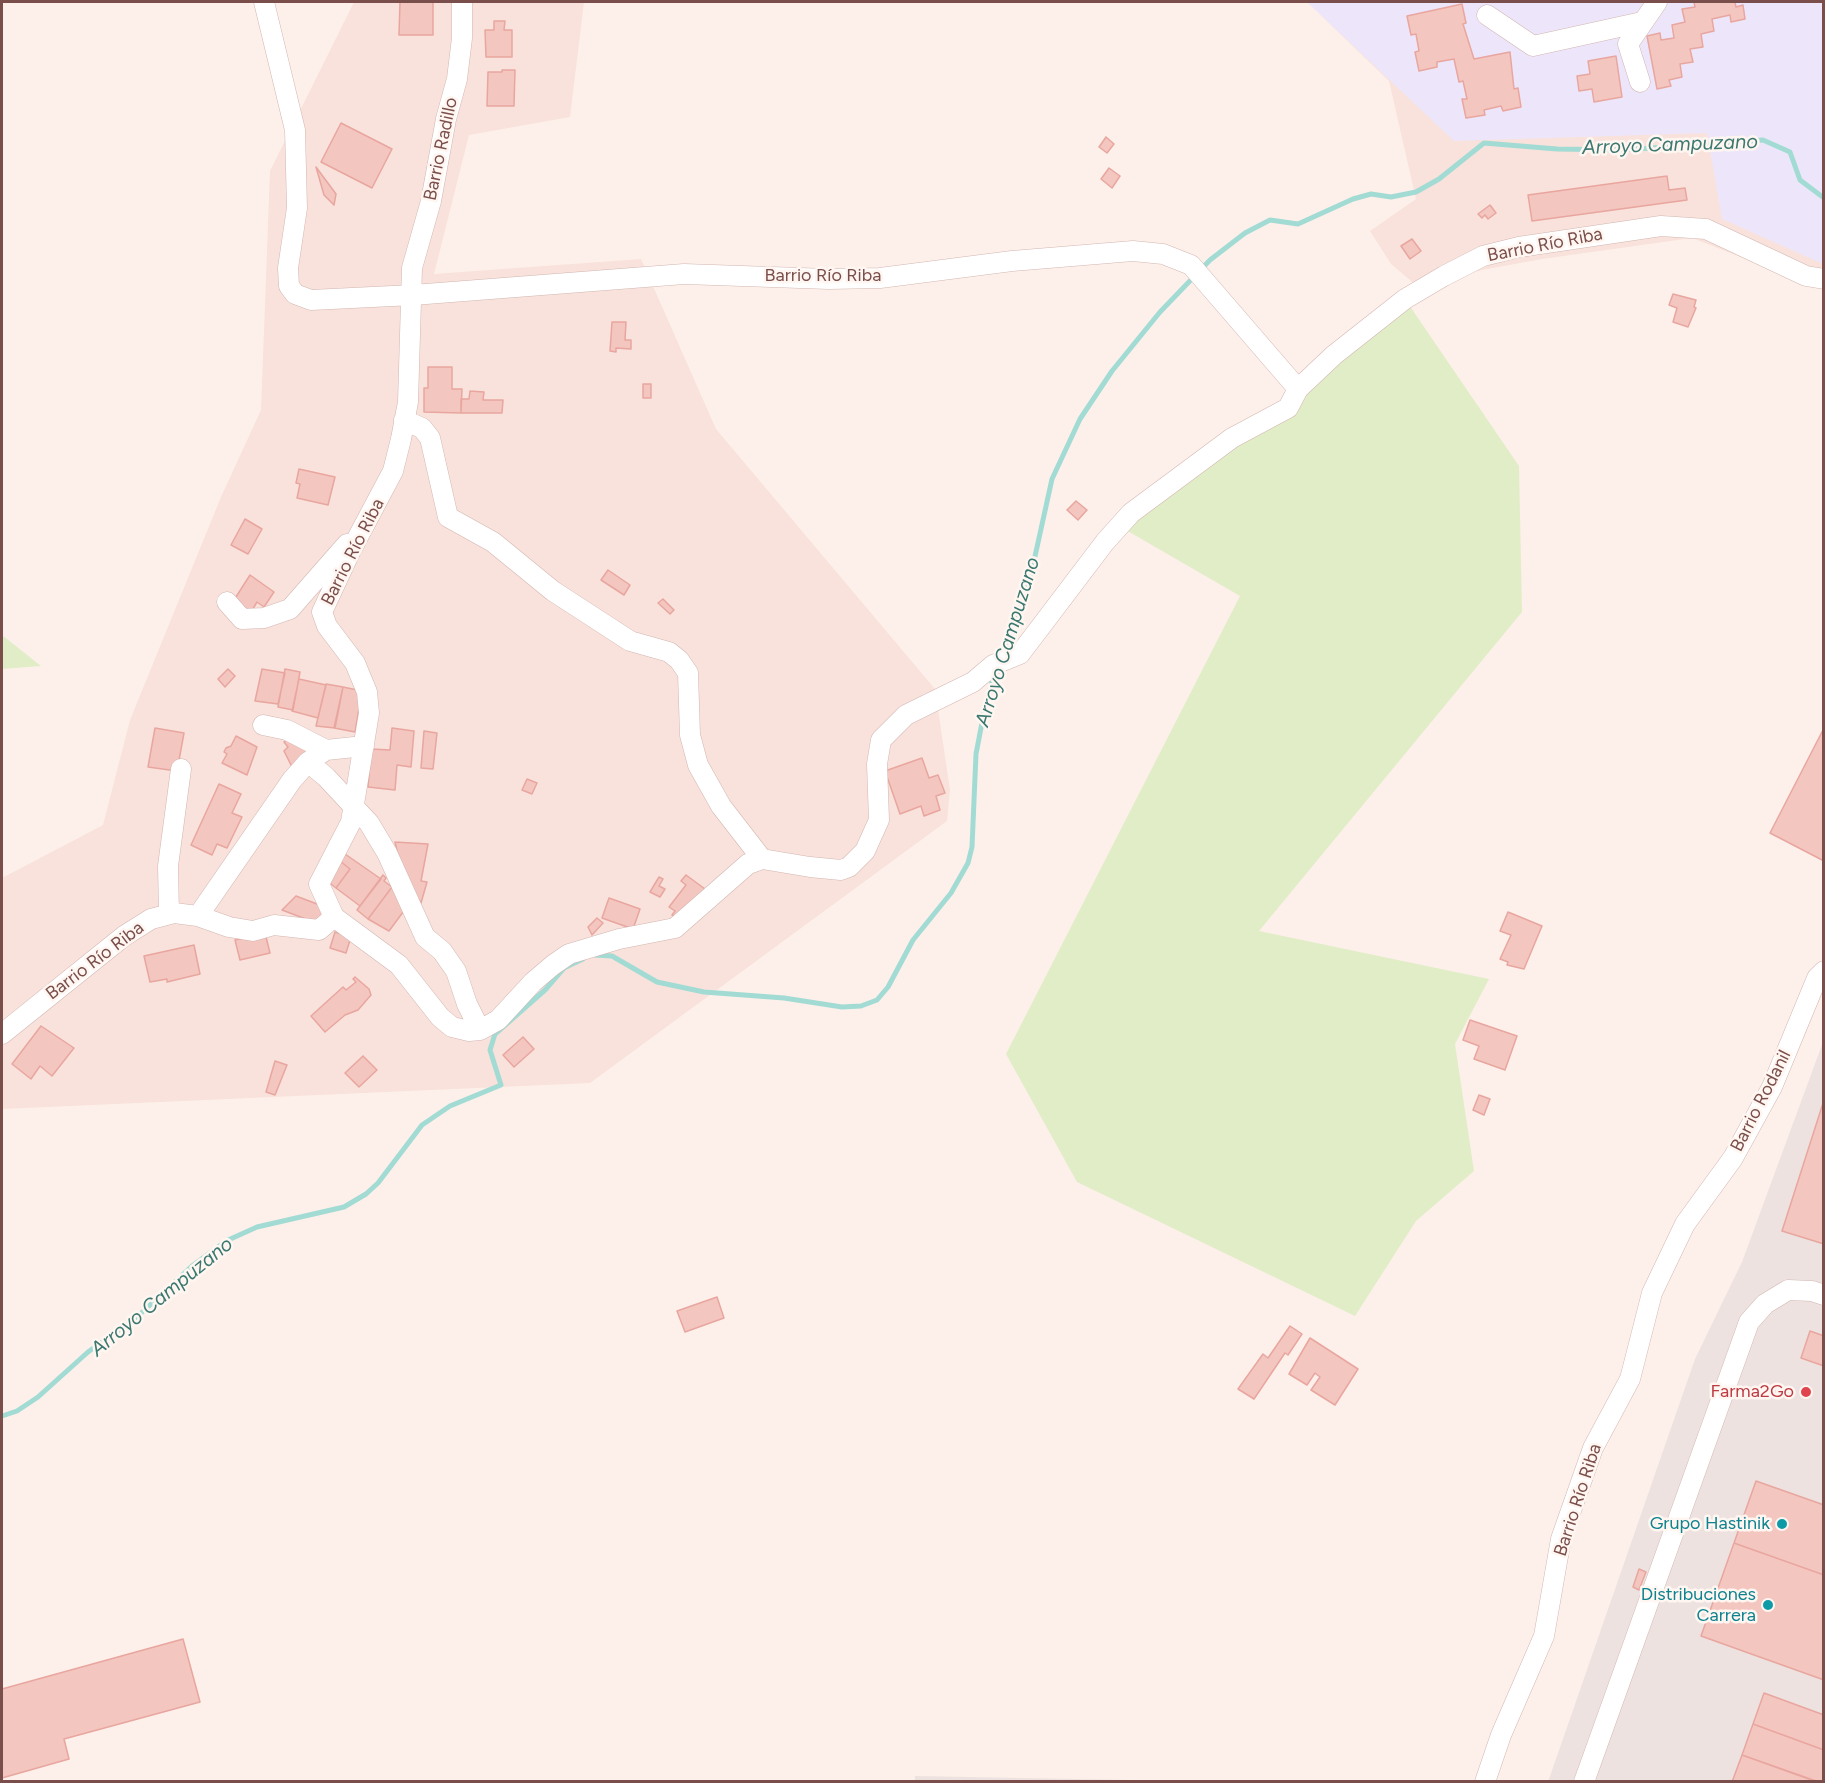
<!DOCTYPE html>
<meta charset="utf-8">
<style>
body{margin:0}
#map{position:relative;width:1825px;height:1783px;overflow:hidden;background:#fdf0ea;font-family:Figtree,sans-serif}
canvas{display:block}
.frame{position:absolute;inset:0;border:3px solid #7a4e4b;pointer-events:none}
</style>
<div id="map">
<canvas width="1825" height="1783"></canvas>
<div class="frame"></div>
</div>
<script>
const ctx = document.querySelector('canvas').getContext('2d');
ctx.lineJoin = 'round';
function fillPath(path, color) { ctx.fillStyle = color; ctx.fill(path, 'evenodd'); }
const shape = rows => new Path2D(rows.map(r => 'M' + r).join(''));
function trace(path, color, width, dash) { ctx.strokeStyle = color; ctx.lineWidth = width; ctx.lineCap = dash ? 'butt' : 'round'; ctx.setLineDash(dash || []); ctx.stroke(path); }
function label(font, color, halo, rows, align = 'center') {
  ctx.font = font + ' Figtree,sans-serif'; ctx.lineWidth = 5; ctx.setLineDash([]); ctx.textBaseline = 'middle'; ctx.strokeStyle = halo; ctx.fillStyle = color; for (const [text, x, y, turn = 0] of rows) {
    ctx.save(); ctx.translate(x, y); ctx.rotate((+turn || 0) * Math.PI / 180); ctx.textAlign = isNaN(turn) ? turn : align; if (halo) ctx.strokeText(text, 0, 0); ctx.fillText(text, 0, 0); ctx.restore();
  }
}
const residential = shape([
 [354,2,584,2,570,117,469,135,434,274,641,259,716,429,935,689,950,790,947,821,590,1083,2,1109,2,878,103,825,130,720,221,497,261,410,270,171],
 [1307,2,1823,2,1823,289,1692,238,1542,259,1482,270,1418,287,1391,264,1370,231,1416,199,1389,81]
]);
const industrial = shape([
 [1823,1042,1823,1781,1548,1782,1695,1359,1742,1262],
 [915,1776,1180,1781,915,1782]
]);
const education = shape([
 [1307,2,1823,2,1823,264,1722,219,1707,133,1454,141]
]);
const green = shape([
 [1405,299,1519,466,1522,612,1259,931,1489,979,1455,1044,1474,1171,1416,1221,1355,1316,1077,1182,1006,1054,1240,596,1119,526,1288,408],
 [2,635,41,666,2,669]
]);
const stream = shape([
 [1001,657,1030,579,1052,479,1080,419,1112,371,1160,312,1210,260,1245,233,1270,220,1298,224,1353,199,1371,194,1391,197,1416,192,1439,179,1484,143,1557,149,1623,150,1763,140,1790,152,1800,180,1824,198],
 [595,955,612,956,657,982,704,992,784,998,842,1007,861,1006,877,1000,888,987,913,940,951,893,968,863,972,847,976,754,985,707,995,671],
 [2,1416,17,1411,38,1397,88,1352,137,1317,192,1266,226,1241,257,1227,344,1207,366,1194,378,1183,422,1125,450,1106,501,1085,490,1050,495,1034,545,990,564,968,583,959]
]);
const building = shape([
 [400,2,433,2,433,35,399,35,400,2],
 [1694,2,1735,2,1736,7,1743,5,1745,19,1731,22,1730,15,1712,19,1714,31,1701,34,1703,47,1690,49,1693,62,1680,64,1682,77,1669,80,1671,86,1657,89,1647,36,1660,33,1661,40,1674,38,1672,25,1685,22,1682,9,1695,7,1694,2],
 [1462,4,1466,23,1463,24,1474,59,1510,52,1514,89,1518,88,1521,107,1503,111,1501,106,1484,110,1485,115,1466,118,1462,99,1467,99,1463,81,1459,82,1454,59,1437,62,1437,67,1419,71,1415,52,1419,51,1416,34,1411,35,1407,16,1462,4],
 [494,21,505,21,504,30,512,30,512,57,486,57,485,30,494,30,494,21],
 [1616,56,1622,97,1594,102,1592,89,1579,91,1577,76,1590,74,1588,61,1616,56],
 [502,70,515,70,514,106,487,106,488,72,502,72,502,70],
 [341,123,392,149,372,188,321,162,341,123],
 [1106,137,1114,144,1107,153,1099,147,1106,137],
 [316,167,336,194,334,205,324,195,316,167],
 [1109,168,1120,176,1112,188,1101,179,1109,168],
 [1667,176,1669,190,1685,188,1687,200,1532,221,1528,195,1667,176],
 [1490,205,1496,213,1488,219,1485,215,1482,218,1478,214,1490,205],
 [1412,239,1421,251,1410,259,1401,246,1412,239],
 [1673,294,1696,300,1694,307,1696,308,1688,327,1673,322,1677,308,1669,305,1673,294],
 [612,322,626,322,625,340,631,340,631,349,616,348,616,352,610,351,612,322],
 [428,367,452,367,452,389,462,389,461,413,424,412,424,388,428,388,428,367],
 [643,384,651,384,651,398,643,398,643,384],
 [470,391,484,392,483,400,503,400,502,413,461,413,461,399,469,399,470,391],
 [299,469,335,477,328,505,297,498,300,484,296,483,299,469],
 [1076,501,1087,510,1078,520,1067,510,1076,501],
 [245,519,262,529,248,554,231,545,245,519],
 [608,570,630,585,624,595,601,580,608,570],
 [250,575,274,592,264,607,257,602,251,612,234,600,250,575],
 [663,599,674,610,670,614,658,603,663,599],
 [228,669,235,676,225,687,218,679,228,669],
 [262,669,285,673,278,704,255,701,262,669],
 [285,669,300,672,293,710,278,707,285,669],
 [299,679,326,685,318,718,292,711,299,679],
 [326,684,343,687,335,728,316,726,326,684],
 [343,687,362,691,355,732,334,728,343,687],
 [155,728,184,733,177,771,148,767,155,728],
 [392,728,414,731,411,767,397,765,395,790,368,787,371,749,390,750,392,728],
 [1824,728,1824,861,1770,833,1824,728],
 [424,731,437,733,433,769,421,768,424,731],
 [236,736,257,747,247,775,222,763,227,754,224,752,226,748,231,746,236,736],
 [290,736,310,754,294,771,284,751,288,747,284,742,290,736],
 [922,758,929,778,938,775,945,793,936,796,940,810,924,816,921,806,900,814,885,771,922,758],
 [527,779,537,783,532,794,522,790,527,779],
 [219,784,241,794,232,813,242,817,227,848,217,844,212,855,191,845,219,784],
 [395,842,428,844,421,881,427,882,421,903,403,878,395,842],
 [345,854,381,879,360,906,336,888,350,869,340,861,345,854],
 [340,861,350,869,336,888,326,880,340,861],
 [383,875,386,878,384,881,392,887,368,919,357,910,383,875],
 [686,875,705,889,679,919,672,915,675,911,669,907,686,885,681,881,686,875],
 [659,877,663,879,659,886,665,889,660,897,650,892,659,877],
 [392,887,409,904,389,931,368,919,392,887],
 [296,896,325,907,319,924,282,910,296,896],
 [609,898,640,909,633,929,602,918,609,898],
 [1508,912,1542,926,1524,969,1507,965,1508,962,1500,959,1511,935,1500,931,1508,912],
 [597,918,603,923,592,935,588,927,597,918],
 [335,932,351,937,346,953,330,948,335,932],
 [265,933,270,953,240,960,235,940,265,933],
 [194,945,200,974,167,982,167,979,150,982,144,956,194,945],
 [355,977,369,989,371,995,358,1010,345,1015,325,1032,311,1016,343,987,346,990,356,982,353,979,355,977],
 [1470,1020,1517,1036,1505,1070,1474,1059,1479,1046,1463,1040,1470,1020],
 [41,1026,74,1048,52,1076,40,1066,31,1079,12,1064,41,1026],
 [523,1037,534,1049,514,1067,503,1055,523,1037],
 [363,1056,377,1070,359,1087,345,1073,363,1056],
 [275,1061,287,1065,275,1095,266,1092,275,1061],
 [1479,1095,1490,1099,1484,1115,1473,1110,1479,1095],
 [1824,1100,1824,1244,1782,1231,1824,1100],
 [717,1297,724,1318,685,1332,677,1311,717,1297],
 [1290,1326,1302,1334,1288,1355,1285,1353,1254,1399,1238,1389,1263,1354,1268,1358,1290,1326],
 [1810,1331,1824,1336,1824,1366,1801,1358,1810,1331],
 [1310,1338,1358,1369,1335,1405,1311,1390,1320,1377,1315,1373,1307,1385,1289,1374,1310,1338],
 [1756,1481,1824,1505,1824,1575,1734,1543,1756,1481],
 [1734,1543,1824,1575,1824,1680,1701,1636,1734,1543],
 [1639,1569,1646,1572,1639,1590,1633,1587,1639,1569],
 [183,1639,200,1702,64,1739,69,1759,2,1778,2,1689,183,1639],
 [1764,1693,1824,1715,1824,1750,1753,1724,1764,1693],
 [1753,1724,1824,1750,1824,1782,1817,1782,1742,1755,1753,1724],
 [1742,1755,1816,1781,1732,1782,1742,1755]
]);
const minor = shape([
 [264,2,295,130,297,208,288,268,289,286,295,294,311,300,413,295,684,274,829,279,880,278,1012,261,1133,251,1163,254,1191,265,1298,389],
 [462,2,462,38,457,79,446,119,431,201,412,268,408,402,401,439,393,471,350,552,322,612,327,626,355,663,367,692,369,713,351,822,319,884,334,917,399,965,440,1017,452,1027,469,1031,480,1030,498,1020,533,982,553,965,569,954,619,939,675,928,748,864,762,859,810,867,841,870,849,867,865,851,879,820,877,764,881,740,906,715,973,682,993,665,1020,654,1105,542,1131,513,1232,438,1288,408,1298,389,1334,355,1405,299,1444,276,1483,256,1519,247,1661,226,1706,229,1806,276,1824,279],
 [1487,15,1533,46,1642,22],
 [1640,82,1628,44,1657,2],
 [404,420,422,428,430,438,448,517,493,542,553,591,630,641,669,652,679,660,688,673,690,735,698,765,721,806,762,859],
 [227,602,242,619,264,618,290,609,347,544],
 [263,725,287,730,326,750],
 [308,762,326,777,369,823,387,853,425,937,442,951,456,971,467,1004,480,1030],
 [169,914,168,866,181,769],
 [198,916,292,780,308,762,326,750,364,746],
 [2,1034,124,936,151,919,174,913,198,916,229,927,253,931,274,925,319,930,334,917],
 [1485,1782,1501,1735,1544,1636,1561,1539,1593,1448,1630,1379,1652,1293,1685,1224,1733,1158,1772,1087,1817,978,1824,971],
 [1584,1782,1749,1322,1765,1304,1788,1290,1812,1291,1824,1295]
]);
const markers = [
 [1806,1392,6,"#e0444e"],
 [1782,1524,6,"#0f9aa8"],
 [1768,1605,6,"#0f9aa8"]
];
const streetNames = [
 ["Barrio Radillo",441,149,-78],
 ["Barrio Río Riba",1545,245,-11],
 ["Barrio Río Riba",823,276],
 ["Barrio Río Riba",353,552,-63],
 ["Barrio Río Riba",95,961,-37],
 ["Barrio Rodanil",1761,1101,-63],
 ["Barrio Río Riba",1578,1500,-72]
];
const healthNames = [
 ["Farma2Go",1794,1392]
];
const cultureNames = [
 ["Grupo Hastinik",1770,1524],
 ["Distribuciones",1756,1595],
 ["Carrera",1756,1616]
];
const waterNames = [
 ["Arroyo Campuzano",1670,145,-2],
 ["Arroyo Campuzano",1008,642,-73],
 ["Arroyo Campuzano",162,1297,-39]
];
fillPath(residential, '#f8e2db');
fillPath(industrial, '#ede2df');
fillPath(education, '#ede6fa');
fillPath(green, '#e1edc7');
trace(stream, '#a2dbd3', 5);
fillPath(building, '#f4c6c0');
trace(building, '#e8a69f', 1.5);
trace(minor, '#d3b6b1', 21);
trace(minor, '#fff', 20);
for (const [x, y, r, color] of markers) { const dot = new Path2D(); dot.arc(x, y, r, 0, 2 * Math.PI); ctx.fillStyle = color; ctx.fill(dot); trace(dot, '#fff6f1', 2); }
label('18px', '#7a4e4b', '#fff6f1', streetNames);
label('18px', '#be3a42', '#fff6f1', healthNames, 'right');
label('18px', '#0d838f', '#fff6f1', cultureNames, 'right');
label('italic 20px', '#3a7870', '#fff6f1', waterNames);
</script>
